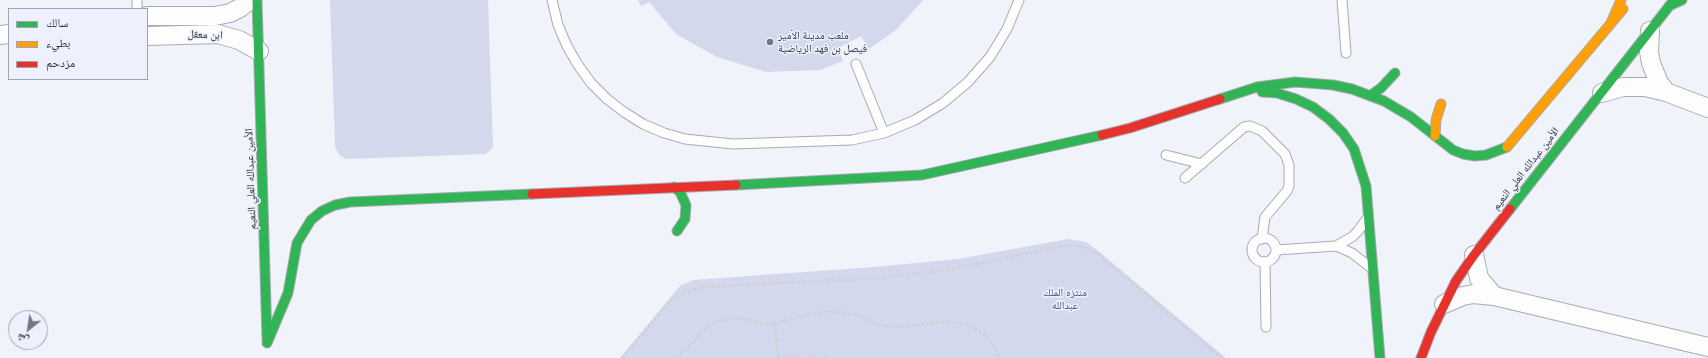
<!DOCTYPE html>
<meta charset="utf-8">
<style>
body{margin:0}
#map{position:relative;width:1708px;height:358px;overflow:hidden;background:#f0f3fa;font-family:"Space Grotesk","Noto Naskh Arabic",sans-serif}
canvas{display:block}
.legend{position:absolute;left:8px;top:8px;width:140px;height:72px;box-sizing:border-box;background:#edf1fd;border:1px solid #a2a5af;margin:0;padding:5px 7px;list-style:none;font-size:12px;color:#32343a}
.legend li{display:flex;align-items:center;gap:8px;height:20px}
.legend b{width:20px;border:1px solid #a2a5af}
.north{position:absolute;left:8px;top:310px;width:40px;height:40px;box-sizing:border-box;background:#edf1fd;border:1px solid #a2a5af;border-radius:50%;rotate:210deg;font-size:11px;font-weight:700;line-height:16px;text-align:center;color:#32343a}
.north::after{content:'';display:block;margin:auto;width:14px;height:18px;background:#74777d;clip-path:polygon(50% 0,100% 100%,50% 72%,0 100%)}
</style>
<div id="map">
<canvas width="1708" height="358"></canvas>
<ul class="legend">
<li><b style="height:5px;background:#30b455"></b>سالك</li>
<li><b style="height:5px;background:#ff9f0a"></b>بطيء</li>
<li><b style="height:5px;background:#e5322d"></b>مزدحم</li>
</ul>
<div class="north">ش</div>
</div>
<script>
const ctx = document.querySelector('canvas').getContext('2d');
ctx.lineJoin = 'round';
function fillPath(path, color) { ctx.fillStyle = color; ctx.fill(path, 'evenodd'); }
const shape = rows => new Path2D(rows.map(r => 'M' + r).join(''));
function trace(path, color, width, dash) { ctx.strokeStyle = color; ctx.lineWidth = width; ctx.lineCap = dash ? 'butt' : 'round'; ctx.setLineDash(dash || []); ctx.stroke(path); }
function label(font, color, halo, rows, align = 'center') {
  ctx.font = font + ' "Space Grotesk","Noto Naskh Arabic",sans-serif'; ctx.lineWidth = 3; ctx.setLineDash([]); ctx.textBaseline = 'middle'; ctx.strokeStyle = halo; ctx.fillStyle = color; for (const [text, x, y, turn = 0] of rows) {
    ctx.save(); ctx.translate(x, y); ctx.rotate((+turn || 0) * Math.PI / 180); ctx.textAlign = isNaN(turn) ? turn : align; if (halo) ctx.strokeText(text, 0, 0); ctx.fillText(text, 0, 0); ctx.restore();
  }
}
const green = shape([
 [330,0,488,0,493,147,491,150,485,154,347,159,340,156,335,147],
 [638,0,923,0,896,30,869,49,861,36,838,48,843,61,820,70,766,72,717,57,676,34,649,2,641,6],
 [1068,239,1086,242,1097,250,1226,358,620,358,680,286,693,280,874,267,958,259]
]);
const path = shape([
 [775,324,778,358],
 [622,358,669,302,676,296,693,290,703,287,879,278,956,268,1068,245,1083,247,1098,254,1222,358],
 [676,358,690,346,705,328,720,320,739,318,759,324,775,324,805,315,832,311,858,315,877,324,887,326,897,327,944,322,962,323,971,326,986,336,992,343,999,358],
 [778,358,828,358]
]);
const lane = shape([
 [137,0,137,9],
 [552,0,558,25,567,46,578,65,591,83,607,99,624,112,643,124,664,133,685,139,733,144,852,140,884,133,915,120,943,103,968,82,990,57,1007,29,1019,0],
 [1342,0,1346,53],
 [856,64,884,133],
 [1166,155,1202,164],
 [1185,178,1244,127,1250,126,1262,131,1285,154,1289,165,1289,186,1287,191,1265,217,1262,239],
 '1252 250a12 12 0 1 1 24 0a12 12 0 1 1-24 0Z',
 [1336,246,1352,253,1370,267],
 [1276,250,1336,246,1352,237,1358,231,1366,220],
 [1265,262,1266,327]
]);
const street = shape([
 [147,16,215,16,230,13,240,8,250,0],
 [1650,31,1649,52,1651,63,1659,83,1666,92],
 [0,35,9,34],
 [147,36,218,34,239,40,259,51],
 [1602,93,1623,87,1645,87,1666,92,1708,108],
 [1474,255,1479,278,1494,296],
 [1444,304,1463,296,1473,294,1494,296,1708,347]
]);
const fast = shape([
 [257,0,267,339],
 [1669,6,1682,0],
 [1262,92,1277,93,1296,99,1313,107,1329,119,1343,133,1354,149,1366,186,1380,358],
 [1370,96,1381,88,1395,73],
 [1220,99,1257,87,1295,82,1333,85,1352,89,1384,101,1411,117,1453,150,1463,154,1475,156,1486,155,1507,147],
 [736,185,922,175,1102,135],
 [674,187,680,192,686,205,685,219,677,231],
 [1510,209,1674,0],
 [267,343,288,293,297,243,311,220,322,211,335,205,350,202,532,194]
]);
const slow = shape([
 [1611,23,1621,0],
 [1435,136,1436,120,1441,104],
 [1507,147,1623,9]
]);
const jam = shape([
 [1102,135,1130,128,1220,99],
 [532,194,736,185],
 [1421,358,1431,332,1456,281,1474,255,1510,209]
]);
const markers = [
 [770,42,4,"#74777d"]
];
const streetNames = [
 ["ابن معقل",205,35,2],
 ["الأمين عبدالله العلي النعيم",1526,169,-52],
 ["الأمين عبدالله العلي النعيم",251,179,-92]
];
const poiNames = [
 ["ملعب مدينة الأمير",778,36],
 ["فيصل بن فهد الرياضية",778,49]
];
const parkNames = [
 ["منتزه الملك",1065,293],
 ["عبدالله",1065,306]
];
fillPath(green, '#d3d8ed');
trace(lane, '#a9abb0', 11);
trace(street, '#a9abb0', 20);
trace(fast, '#a9abb0', 11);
trace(slow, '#a9abb0', 11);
trace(jam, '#a9abb0', 11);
trace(path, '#d0d1d4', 2.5, [3, 2]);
trace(lane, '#fdfdfe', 9);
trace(street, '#fdfdfe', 18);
trace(fast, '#30b455', 9);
trace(slow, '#ff9f0a', 9);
trace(jam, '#e5322d', 9);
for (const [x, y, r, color] of markers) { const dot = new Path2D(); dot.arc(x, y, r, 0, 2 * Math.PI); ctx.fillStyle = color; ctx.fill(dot); trace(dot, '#edf1fd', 1.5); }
label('11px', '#32343a', '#edf1fd', streetNames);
label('11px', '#32343a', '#edf1fd', poiNames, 'left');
label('11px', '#424c7e', '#edf1fd', parkNames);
</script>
